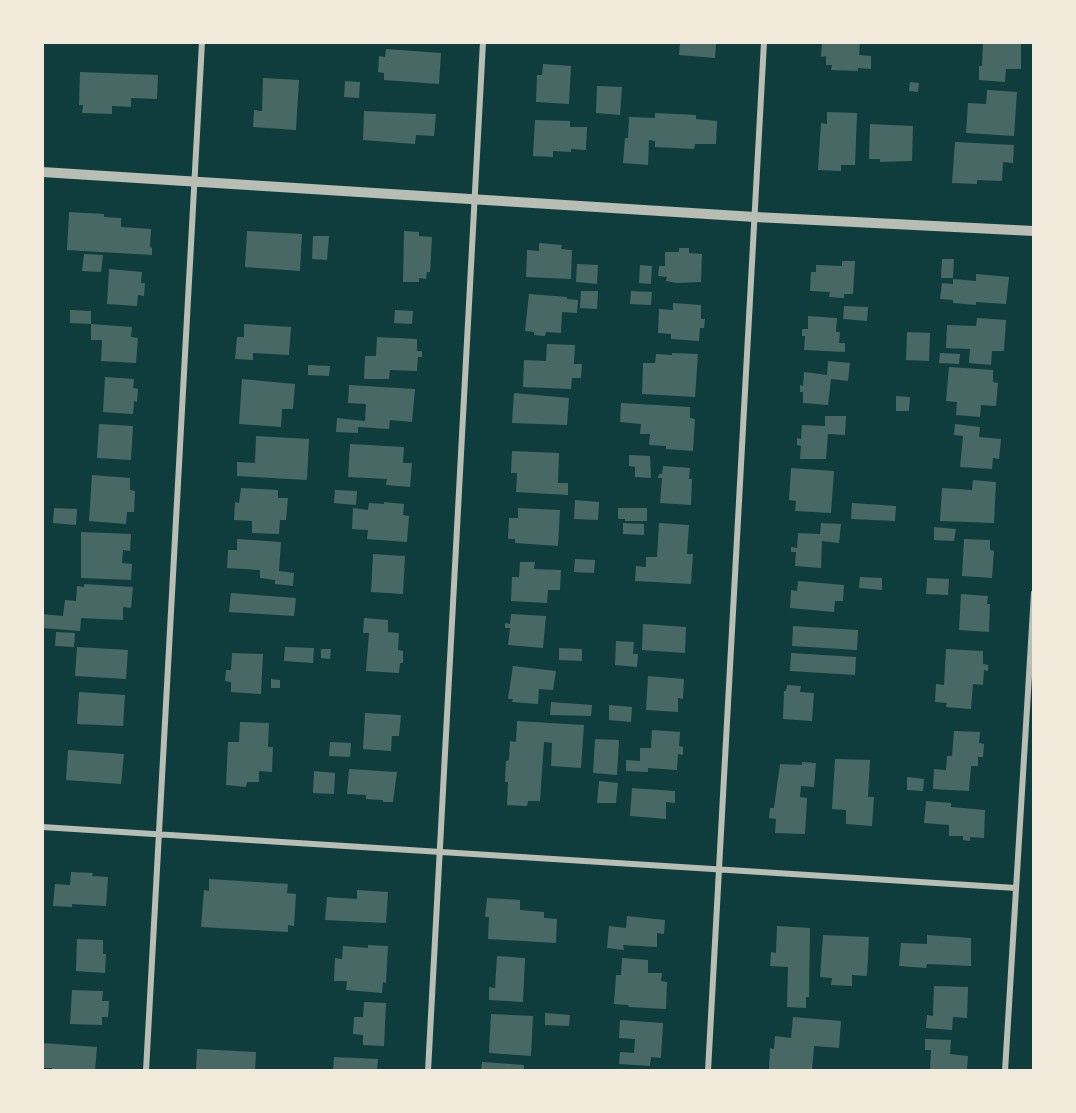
<!DOCTYPE html>
<style>
body{margin:0}
#map{position:relative;width:1076px;height:1113px;overflow:hidden;background:#0f3d3e;font-family:Barlow,sans-serif}
canvas{display:block}
.frame{position:absolute;inset:0;border:44px solid #f1e9da;pointer-events:none}
</style>
<div id="map">
<canvas width="1076" height="1113"></canvas>
<div class="frame"></div>
</div>
<script>
const ctx = document.querySelector('canvas').getContext('2d');
ctx.lineJoin = 'round';
function fillPath(path, color) { ctx.fillStyle = color; ctx.fill(path, 'evenodd'); }
const shape = rows => new Path2D(rows.map(r => 'M' + r).join(''));
function trace(path, color, width, dash) { ctx.strokeStyle = color; ctx.lineWidth = width; ctx.lineCap = dash ? 'butt' : 'round'; ctx.setLineDash(dash || []); ctx.stroke(path); }
const building = shape([
 [680,42,711,42,711,44,716,44,715,58,679,55],
 [822,42,860,42,859,55,871,56,871,69,858,68,858,71,831,70,832,65,826,65,826,56,821,57],
 [983,42,1021,42,1021,69,1006,69,1005,82,979,80,979,66,982,66],
 [386,49,441,53,439,84,384,80,384,73,378,72,379,56,385,57],
 [543,64,571,66,569,104,536,102,537,75,542,75],
 [80,72,158,75,157,99,131,98,131,107,112,106,112,114,82,113,83,105,79,105],
 [263,78,299,80,296,130,253,127,254,110,262,111],
 [345,81,360,82,359,98,344,97],
 [910,82,919,83,918,92,909,91],
 [597,86,622,87,620,115,596,113],
 [987,90,1017,92,1014,136,966,133,968,103,986,104],
 [364,111,436,114,434,136,416,135,415,144,363,140],
 [827,112,857,113,855,165,841,165,841,171,818,170,821,123,827,124],
 [655,113,696,115,696,119,717,121,716,144,695,144,694,149,655,147,655,141,649,140,648,165,623,163,625,138,628,138,629,117,655,118],
 [535,120,570,121,570,127,587,127,586,150,571,149,571,152,553,151,553,157,533,156],
 [870,124,913,126,912,161,880,162,880,159,869,159],
 [955,142,1014,145,1013,163,1003,162,1002,181,977,180,977,184,952,183],
 [69,212,104,214,104,217,121,218,121,227,151,229,150,247,152,248,152,255,67,250],
 [247,231,302,234,300,271,245,267],
 [404,231,419,232,419,236,432,237,430,272,427,272,426,279,419,278,419,282,403,282],
 [313,236,329,236,327,260,312,259],
 [539,243,562,245,561,249,572,250,571,279,526,277,527,250,539,251],
 [679,248,689,248,689,253,702,254,701,282,677,283,666,281,667,277,658,276,659,266,665,266,665,252,679,252],
 [84,254,103,255,101,272,82,271],
 [942,259,954,259,953,278,941,278],
 [842,261,855,261,853,294,844,294,844,298,829,297,830,292,810,291,811,272,816,272,816,265,842,266],
 [577,264,598,265,597,284,576,282],
 [640,265,652,266,651,284,639,283],
 [109,269,142,272,141,283,145,283,144,296,138,295,137,306,107,304],
 [976,274,1009,277,1006,304,976,302,976,305,953,303,953,300,940,299,942,283,953,284,953,279,976,281],
 [581,291,598,291,597,309,580,308],
 [631,291,652,292,651,305,630,304],
 [529,294,567,297,567,299,578,300,577,313,562,312,561,333,546,332,545,336,534,335,534,332,525,331],
 [673,303,701,305,701,319,705,319,704,328,700,328,699,341,671,339,671,334,658,333,659,309,673,310],
 [844,306,868,307,867,321,843,319],
 [70,310,91,311,91,324,70,323],
 [395,310,413,311,412,324,394,323],
 [808,316,837,318,836,332,840,332,839,343,845,343,845,352,804,350,805,336,802,336,802,329,808,329],
 [977,318,1006,320,1004,351,992,351,991,365,969,363,970,349,946,348,947,325,976,326],
 [91,324,132,327,131,337,138,338,136,363,101,361,102,340,91,340],
 [244,324,291,327,289,355,253,353,253,360,235,359,237,337,244,337],
 [907,332,930,333,929,361,906,360],
 [377,337,417,339,417,351,422,351,422,357,418,357,417,371,390,370,389,379,364,379,365,356,376,356],
 [547,344,575,345,574,364,582,364,581,378,572,378,571,389,523,387,524,360,546,361],
 [672,353,698,354,695,397,642,394,643,363,655,363,656,354,672,355],
 [940,353,960,354,959,364,939,363],
 [828,361,850,363,848,381,831,379,828,405,803,403,803,392,800,392,800,385,803,386,804,372,827,375],
 [308,365,330,366,329,376,308,375],
 [949,367,993,370,993,382,998,383,996,406,981,405,980,417,956,415,957,402,946,401],
 [105,377,134,379,133,388,138,389,137,402,134,401,133,414,103,412],
 [242,379,295,384,293,409,282,409,281,427,239,424],
 [349,385,415,389,412,422,390,420,389,429,358,427,358,433,336,432,337,418,365,421,366,404,348,403],
 [514,393,569,398,567,425,512,423],
 [896,396,910,397,909,411,896,411],
 [621,403,690,407,690,418,695,419,693,451,666,449,666,446,649,445,650,434,640,434,641,424,620,422],
 [825,416,846,416,845,435,828,434,826,459,800,459,801,446,797,445,797,438,801,439,802,425,825,426],
 [99,424,133,426,131,460,97,458],
 [955,424,980,427,979,437,1001,439,999,459,993,458,992,469,960,467,963,436,954,435],
 [256,436,309,439,307,480,237,476,237,462,255,463],
 [350,444,404,447,403,463,412,463,410,487,386,485,387,479,348,477],
 [512,451,559,453,558,483,568,483,568,495,516,492,517,473,511,473],
 [629,455,650,456,651,478,635,477,635,467,629,466],
 [663,466,690,468,689,479,692,479,691,505,660,503,662,478,658,478,659,474,662,474],
 [791,468,834,471,831,513,795,511,796,501,789,500],
 [92,475,130,478,130,490,135,491,134,512,127,512,126,524,89,521],
 [973,480,996,482,994,523,940,521,942,488,972,490],
 [241,488,278,490,278,498,288,498,286,520,280,520,279,534,252,533,252,521,234,520,235,502,239,503],
 [335,490,357,491,356,505,334,503],
 [575,500,599,502,598,520,574,519],
 [384,502,404,504,403,515,409,516,407,542,367,539,368,530,352,529,353,508,368,510,369,503,384,504],
 [852,503,896,506,895,521,851,519],
 [54,508,77,509,76,525,53,523],
 [518,508,560,510,558,546,515,543,515,539,508,539,509,518,518,518],
 [618,508,647,508,647,521,625,521,625,519,618,519],
 [623,523,644,524,644,535,623,534],
 [659,523,689,525,687,554,693,554,691,584,635,581,636,566,646,567,646,557,657,557],
 [821,523,841,524,839,543,822,541,821,568,795,566,796,552,791,552,791,547,797,548,798,533,820,534],
 [934,527,956,529,954,541,934,540],
 [81,532,131,534,130,551,123,550,122,563,132,564,131,580,81,578],
 [237,539,281,542,279,571,294,573,293,586,275,584,275,580,260,578,260,570,227,568,228,550,237,550],
 [964,539,990,540,990,550,994,551,992,578,962,576],
 [373,554,405,556,403,594,371,592],
 [575,559,595,560,594,573,574,572],
 [520,562,535,562,534,569,561,570,560,590,548,590,547,603,511,601,512,577,519,577],
 [860,577,882,578,882,590,859,588],
 [927,578,949,579,948,595,926,594],
 [798,581,844,585,843,601,835,601,834,612,790,608,791,590,797,591],
 [84,584,133,587,131,608,123,607,123,620,81,618,80,631,42,628,42,614,63,616,65,600,76,601,77,586,84,587],
 [231,593,296,598,294,616,229,612],
 [961,594,988,596,987,604,990,604,989,632,959,630],
 [511,614,546,616,543,648,508,645,510,628,505,628,505,623,510,624],
 [364,618,388,620,388,632,399,633,398,650,403,651,403,663,400,663,399,673,366,671,369,633,363,633],
 [643,624,686,627,685,653,642,650],
 [793,626,858,630,857,650,792,646],
 [56,632,75,633,74,647,55,646],
 [616,641,634,642,633,654,638,654,637,667,615,665],
 [77,647,128,650,126,679,75,676],
 [285,647,314,648,313,663,284,661],
 [559,648,582,649,582,661,559,660],
 [321,649,331,649,330,659,321,658],
 [946,649,983,651,983,664,988,665,988,671,984,670,983,685,973,684,971,709,946,707,947,703,935,702,936,684,944,685],
 [232,653,263,654,261,694,231,692,231,682,225,681,226,670,231,670],
 [791,653,856,657,855,675,790,671],
 [513,666,556,671,553,690,539,689,538,704,512,702,513,699,508,699],
 [648,676,684,679,683,699,678,698,678,712,646,710],
 [271,679,280,680,280,688,271,688],
 [787,685,801,686,800,692,814,693,812,721,783,719,784,691,786,691],
 [79,692,125,695,123,726,77,724],
 [551,702,592,705,591,716,550,715],
 [609,705,632,707,631,722,609,720],
 [365,713,401,715,399,736,392,736,391,751,363,749],
 [517,721,584,725,581,768,551,766,552,743,544,742,540,801,528,801,527,806,507,805,508,782,505,782,506,761,509,760,510,741,516,742],
 [240,722,269,723,268,747,273,747,272,772,259,771,259,782,247,782,246,787,226,785,228,742,239,742],
 [652,730,680,732,679,746,683,747,683,755,678,754,677,770,648,768,648,772,626,771,626,760,640,761,640,748,651,748],
 [954,731,980,732,979,743,984,744,983,757,978,757,978,766,971,766,969,791,933,789,934,769,946,770,947,756,952,756],
 [595,739,619,740,617,775,593,773],
 [330,742,351,743,350,757,329,756],
 [68,750,124,754,121,784,66,780],
 [835,759,870,760,868,797,874,797,872,826,846,824,846,810,832,809],
 [802,762,816,763,814,787,801,786,800,797,807,798,805,834,775,833,776,819,769,818,770,808,774,808,780,764,802,765],
 [349,769,397,772,393,802,383,802,383,800,366,799,366,795,347,794],
 [314,771,335,773,334,794,313,793],
 [907,777,924,779,923,791,907,790],
 [599,781,618,783,616,803,597,803],
 [632,788,675,791,675,803,666,802,666,819,630,816],
 [926,801,951,803,951,807,985,810,984,838,970,837,970,841,963,840,963,836,949,836,949,825,924,823],
 [71,872,93,873,92,876,108,877,106,906,72,904,72,907,53,906,55,884,70,885],
 [209,879,288,884,287,893,296,894,294,926,288,925,288,932,201,927,204,890,209,891],
 [357,890,388,892,386,923,325,920,327,897,357,899],
 [487,898,520,900,520,910,544,912,544,918,557,919,556,943,488,939,489,917,485,917],
 [627,916,665,920,664,934,657,933,657,947,623,945,624,950,607,948,609,926,626,928],
 [777,926,810,928,809,997,806,997,806,1008,787,1007,788,967,770,966,771,952,776,953],
 [823,935,869,937,867,976,852,975,852,986,831,985,832,978,820,977],
 [927,935,971,938,971,966,927,964,926,968,899,966,901,943,927,944],
 [77,939,103,940,103,954,106,954,105,973,76,971],
 [368,945,388,946,386,983,383,982,382,993,346,990,347,981,334,981,335,958,342,959,343,946,368,948],
 [497,956,525,958,523,1002,489,1000,489,987,495,988],
 [622,958,648,960,648,973,662,973,661,981,667,982,666,1009,629,1007,628,1005,614,1004,616,975,621,975],
 [934,986,968,987,967,1018,953,1017,952,1030,926,1028,927,1015,933,1016],
 [72,990,103,991,102,1001,109,1001,108,1017,102,1017,102,1025,70,1024],
 [364,1002,386,1003,384,1046,363,1045,363,1035,353,1034,354,1017,363,1017],
 [545,1013,570,1015,569,1026,545,1025],
 [491,1014,533,1016,531,1056,489,1053],
 [793,1017,841,1021,839,1048,814,1046,812,1071,769,1071,770,1048,774,1049,775,1036,791,1038],
 [620,1020,663,1023,661,1058,651,1057,650,1066,619,1064,620,1052,634,1053,635,1039,619,1038],
 [925,1039,951,1040,950,1054,968,1056,967,1071,930,1071,931,1050,925,1050],
 [42,1043,97,1047,95,1071,52,1071,52,1068,42,1068],
 [197,1049,256,1052,255,1071,196,1071],
 [334,1057,378,1059,377,1071,333,1071],
 [482,1062,524,1065,524,1071,481,1071]
]);
const minor = shape([
 [42,827,1016,888],
 [146,1071,202,42],
 [428,1071,483,42],
 [708,1071,764,42],
 [1005,1071,1034,593]
]);
const tertiary = shape([
 [42,172,755,217,1034,231]
]);
fillPath(building, '#486865');
trace(minor, '#b8beb3', 6);
trace(tertiary, '#b8beb3', 10);
</script>
